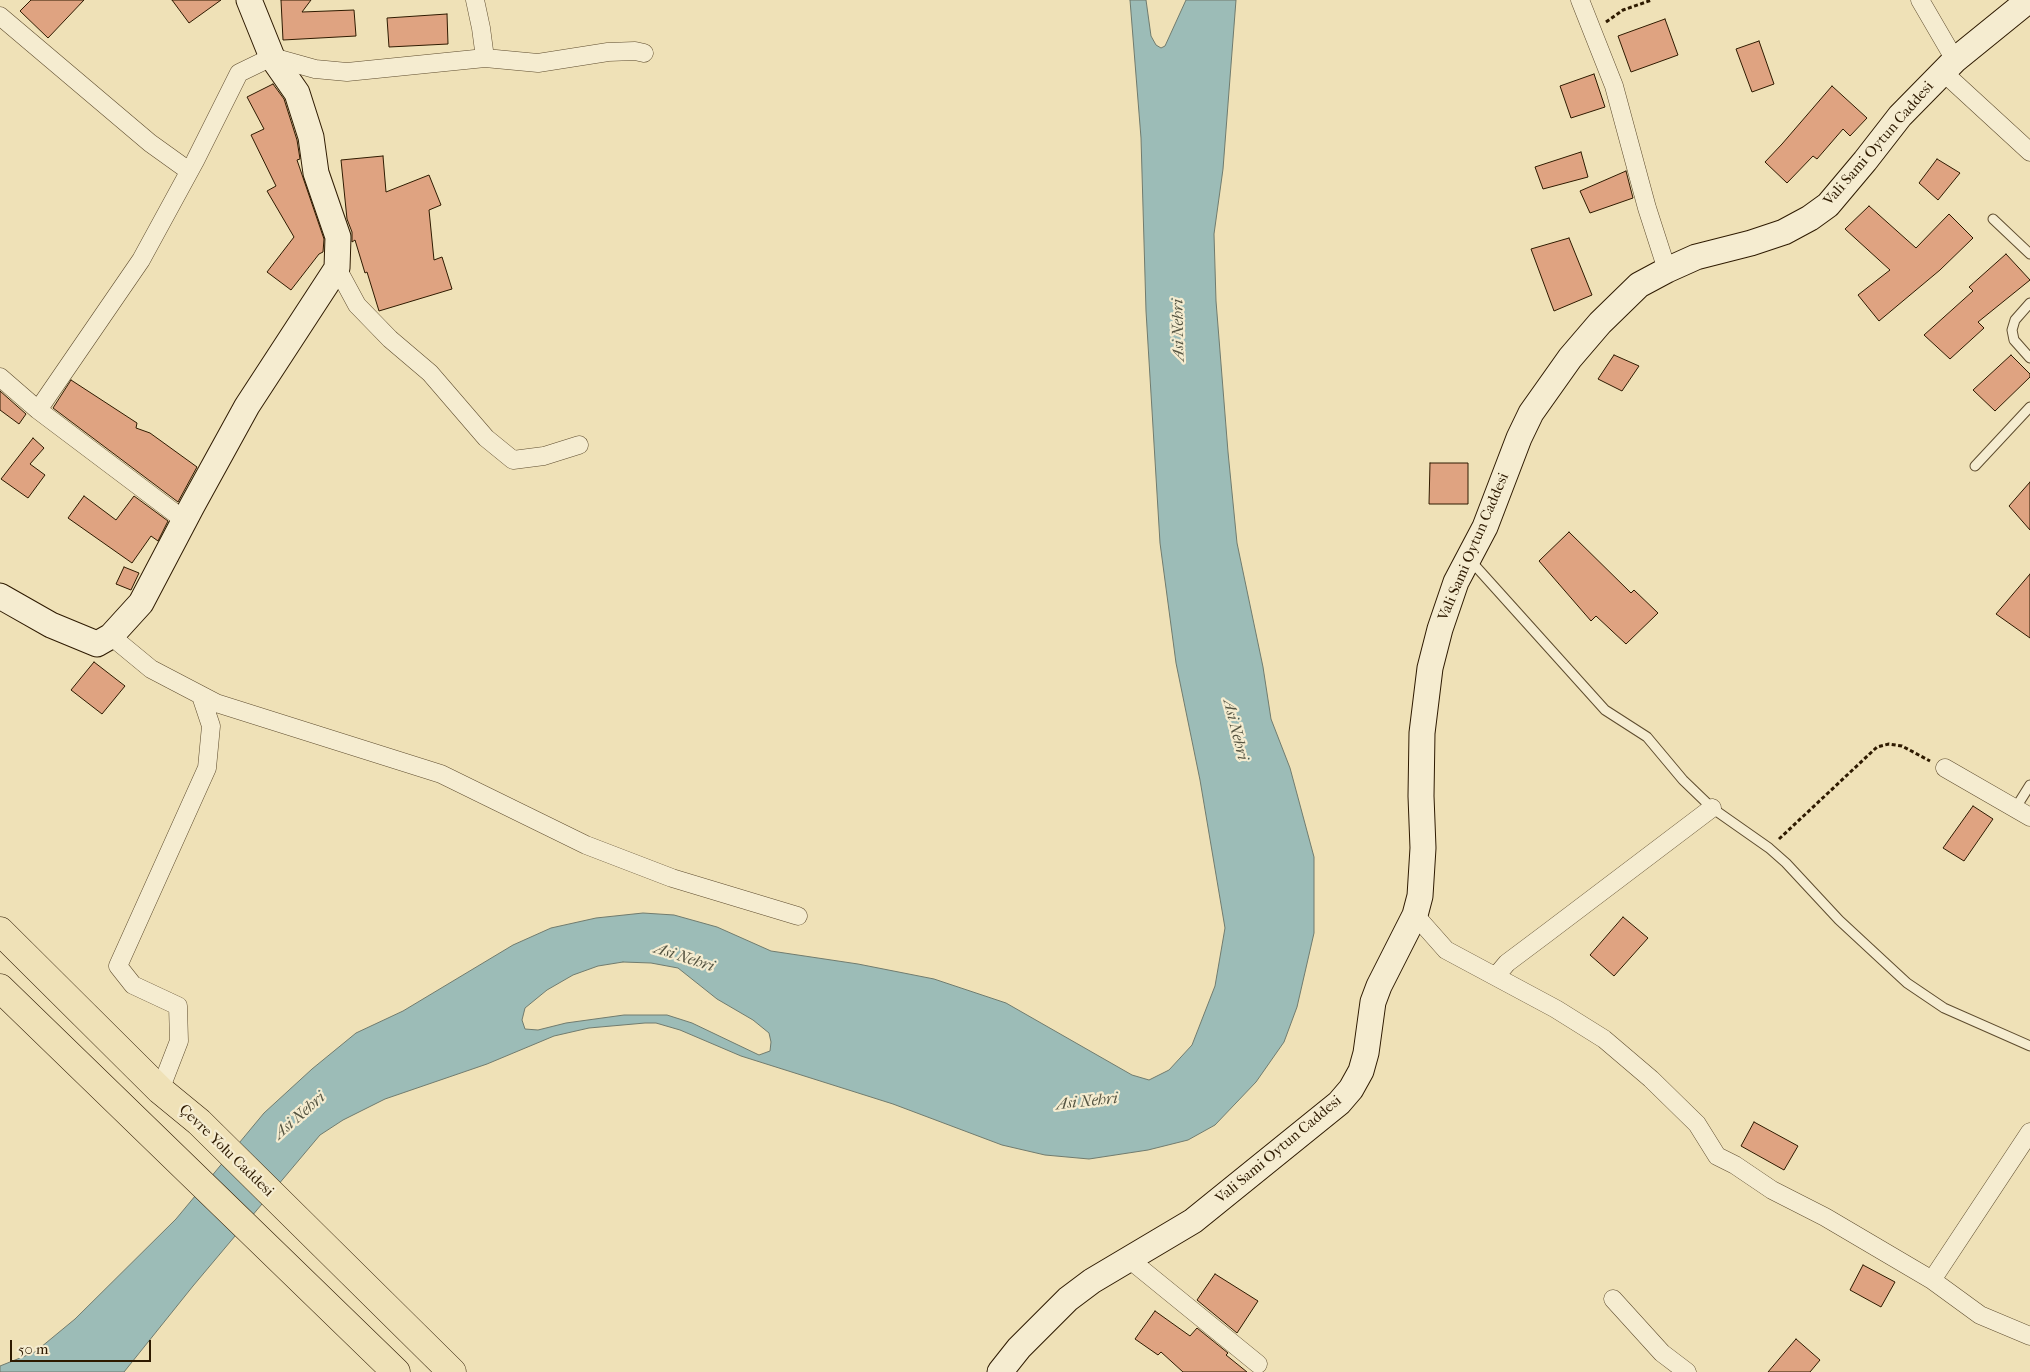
<!DOCTYPE html>
<meta charset="utf-8">
<style>
body{margin:0}
#map{position:relative;width:2030px;height:1372px;overflow:hidden;background:#efe1b7;font-family:"IM FELL French Canon",serif}
canvas{display:block}
.scale{position:absolute;left:10px;top:1340px;width:141px;height:22px;box-sizing:border-box;border:2px solid #2e1a00;border-top:0;padding-left:6px;font-size:15px;line-height:18px;white-space:nowrap;color:#2e1a00;-webkit-text-stroke:4px #f5ecd0;paint-order:stroke}
</style>
<div id="map">
<canvas width="2030" height="1372"></canvas>
<div class="scale">50 m</div>
</div>
<script>
const ctx = document.querySelector('canvas').getContext('2d');
ctx.lineJoin = 'round';
function fillPath(path, color) { ctx.fillStyle = color; ctx.fill(path, 'evenodd'); }
const shape = rows => new Path2D(rows.map(r => 'M' + r).join(''));
function trace(path, color, width, dash) { ctx.strokeStyle = color; ctx.lineWidth = width; ctx.lineCap = dash ? 'butt' : 'round'; ctx.setLineDash(dash || []); ctx.stroke(path); }
function label(font, color, halo, rows, align = 'center') {
  ctx.font = font + ' "IM FELL French Canon",serif'; ctx.lineWidth = 4.5; ctx.setLineDash([]); ctx.textBaseline = 'middle'; ctx.strokeStyle = halo; ctx.fillStyle = color; for (const [text, x, y, turn = 0] of rows) {
    ctx.save(); ctx.translate(x, y); ctx.rotate((+turn || 0) * Math.PI / 180); ctx.textAlign = isNaN(turn) ? turn : align; if (halo) ctx.strokeText(text, 0, 0); ctx.fillText(text, 0, 0); ctx.restore();
  }
}
const water = shape([
 [1130,0,1146,0,1151,36,1156,45,1161,48,1165,46,1186,0,1236,0,1223,169,1214,234,1216,301,1228,452,1237,543,1263,667,1271,719,1290,768,1314,857,1314,933,1297,1007,1284,1042,1256,1082,1215,1125,1188,1140,1148,1150,1089,1159,1045,1155,1002,1145,893,1104,741,1056,680,1030,656,1023,645,1023,589,1028,554,1036,487,1064,385,1099,343,1120,320,1135,193,1286,124,1372,0,1372,0,1366,35,1352,75,1319,176,1219,264,1113,312,1069,356,1033,403,1011,513,945,551,928,596,918,643,913,674,915,717,927,771,951,858,964,934,979,1006,1003,1132,1075,1149,1080,1169,1070,1192,1045,1215,986,1225,928,1200,780,1176,663,1160,543,1146,311,1141,138,1130,0],
 [623,962,651,963,678,968,717,999,753,1020,769,1033,771,1042,770,1051,759,1055,692,1023,667,1015,624,1015,566,1023,538,1030,525,1029,522,1020,525,1008,547,990,573,975,598,966,623,962]
]);
const building = shape([
 [31,0,84,0,48,38,20,11,31,0],
 [172,0,221,0,189,23,172,0],
 [281,0,311,0,302,12,354,10,356,36,283,40,281,0],
 [447,14,448,44,389,47,387,18,447,14],
 [1665,19,1678,55,1631,72,1618,36,1665,19],
 [1759,41,1774,84,1752,92,1736,49,1759,41],
 [1594,74,1605,107,1571,118,1560,86,1594,74],
 [273,84,284,99,297,140,300,159,297,160,324,239,323,252,319,254,291,290,267,272,294,237,267,191,276,186,251,135,264,129,247,97,273,84],
 [1832,86,1867,118,1850,136,1843,129,1817,159,1813,156,1787,183,1765,162,1782,144,1832,86],
 [1581,152,1588,177,1543,189,1535,167,1581,152],
 [383,156,386,192,429,175,441,205,429,210,434,260,442,257,452,289,379,311,367,272,365,273,355,240,352,242,352,232,347,219,341,160,383,156],
 [1937,159,1960,173,1938,200,1919,183,1937,159],
 [1626,171,1633,198,1590,213,1580,191,1626,171],
 [1869,206,1916,248,1949,214,1973,238,1940,270,1879,321,1858,295,1890,270,1845,229,1869,206],
 [1569,238,1592,295,1554,311,1531,249,1569,238],
 [2006,254,2030,280,1978,322,1984,328,1950,359,1924,335,1973,291,1969,287,2006,254],
 [1614,355,1639,366,1622,391,1598,379,1614,355],
 [2011,355,2030,374,2030,377,1995,411,1973,390,2011,355],
 [71,380,137,423,136,428,150,433,197,467,178,502,53,408,71,380],
 [0,391,26,414,19,424,0,410,0,391],
 [33,438,44,448,30,464,45,475,28,498,1,479,33,438],
 [1430,463,1468,463,1468,504,1429,504,1430,463],
 [2030,482,2030,530,2009,506,2030,482],
 [84,496,116,520,134,496,168,521,158,541,151,536,132,563,68,518,84,496],
 [1569,532,1631,593,1634,590,1658,613,1626,644,1596,616,1591,621,1539,561,1569,532],
 [124,567,139,573,131,590,116,584,124,567],
 [2030,574,2030,638,1996,614,2030,574],
 [94,662,125,686,102,714,71,690,94,662],
 [1973,806,1993,819,1964,861,1943,848,1973,806],
 [1623,917,1648,938,1614,976,1590,955,1623,917],
 [1754,1122,1798,1146,1784,1170,1741,1146,1754,1122],
 [1863,1265,1895,1282,1881,1307,1850,1290,1863,1265],
 [1215,1274,1258,1301,1237,1333,1197,1300,1215,1274],
 [1155,1311,1190,1336,1197,1328,1228,1353,1226,1355,1247,1372,1183,1372,1161,1352,1158,1355,1135,1339,1155,1311],
 [1796,1339,1820,1360,1810,1372,1768,1372,1796,1339]
]);
const path = shape([
 [1606,22,1623,10,1652,0],
 [1779,839,1877,747,1889,744,1902,746,1930,761]
]);
const lane = shape([
 [1993,219,2030,254],
 [2030,303,2015,320,2012,330,2014,340,2030,358],
 [1975,466,2030,407],
 [1470,560,1605,710,1647,737,1683,780,1712,808,1769,848,1786,863,1839,920,1907,983,1944,1008,2030,1046],
 [2015,809,2030,785]
]);
const street = shape([
 [1580,0,1614,86,1647,208,1667,270],
 [1920,0,1955,60],
 [0,16,150,143,189,171],
 [485,58,538,63,608,52,635,51,644,53],
 [1943,72,2030,152],
 [337,268,357,305,390,339,430,373,486,438,513,460,544,456,579,445],
 [0,377,38,410,141,260,195,161,239,73,272,57,315,69,347,72,485,58,481,28,475,0],
 [38,410,184,520],
 [111,636,151,669,216,703,441,774,586,845,672,878,798,916],
 [1945,768,2030,817],
 [1415,915,1446,950,1556,1009,1604,1039,1651,1079,1697,1124,1717,1156,1735,1165,1772,1190,1825,1217,1932,1280,1980,1315,2030,1336],
 [1496,976,1507,963,1547,933,1712,808],
 [160,1090,179,1041,178,1006,133,985,118,966,207,768,211,726,201,696],
 [1129,1259,1258,1364],
 [1932,1280,2030,1132],
 [1613,1299,1662,1353,1687,1372]
]);
const secondary = shape([
 [0,596,51,625,97,644,111,636,141,603,192,506,247,406,337,268,338,237,316,173,311,137,297,93,272,57,249,0],
 [1000,1372,1019,1348,1068,1299,1092,1281,1193,1221,1339,1103,1351,1089,1361,1071,1366,1053,1373,1002,1379,986,1415,915,1420,896,1423,848,1421,796,1422,733,1430,668,1440,629,1456,582,1485,527,1519,438,1531,413,1570,358,1600,323,1639,285,1667,270,1696,257,1751,243,1784,232,1810,218,1828,205,1865,161,1900,116,1955,60,2029,0]
]);
const highway = shape([
 [0,931,160,1090,199,1122,452,1372],
 [0,988,396,1372]
]);
const streetNames = [
 ["Vali Sami Oytun Caddesi",1879,144,-49],
 ["Vali Sami Oytun Caddesi",1474,547,-67],
 ["Vali Sami Oytun Caddesi",1279,1150,-40],
 ["Çevre Yolu Caddesi",226,1151,44]
];
const waterNames = [
 ["Asi Nehri",1179,330,-91],
 ["Asi Nehri",1235,730,76],
 ["Asi Nehri",684,958,18],
 ["Asi Nehri",1087,1102,-6],
 ["Asi Nehri",300,1116,-41]
];
fillPath(water, '#9cbcb7');
trace(water, '#707b6e', 1);
fillPath(building, '#dfa381');
trace(building, '#2e1a00', 1);
trace(lane, '#5e4c2e', 11);
trace(street, '#5e4c2e', 19);
trace(secondary, '#2e1a00', 27);
trace(highway, '#2e1a00', 29);
trace(path, '#2e1a00', 3, [4, 2.5]);
trace(lane, '#f5ecd0', 9);
trace(street, '#f5ecd0', 18);
trace(secondary, '#f5ecd0', 25);
trace(highway, '#efe1b7', 28);
label('15px', '#2e1a00', '#f5ecd0', streetNames);
label('italic 16px', '#545340', '#f5ecd0', waterNames);
</script>
